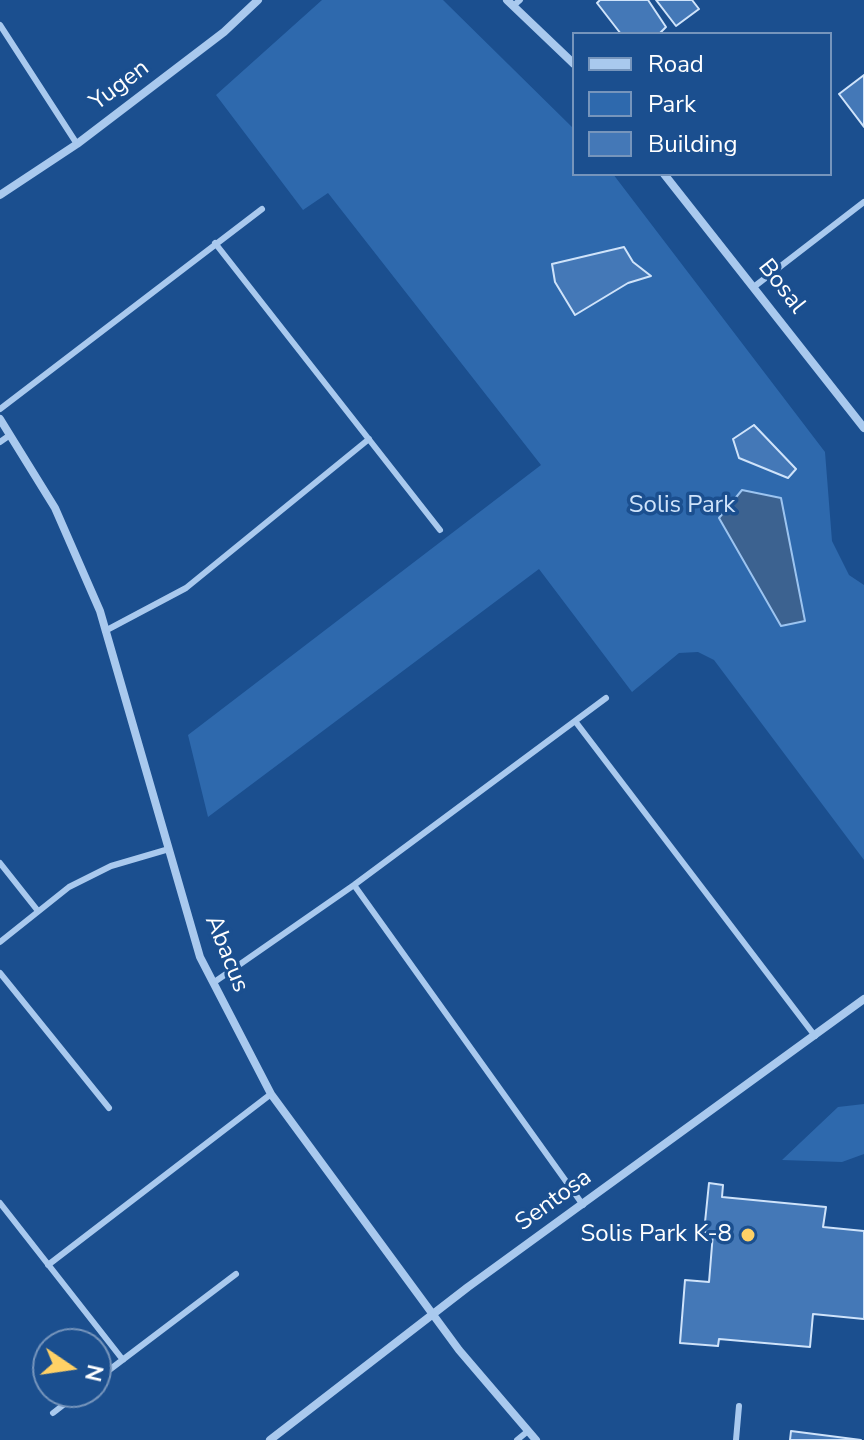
<!DOCTYPE html>
<style>
body{margin:0}
#map{position:relative;width:864px;height:1440px;overflow:hidden;background:#1b4f8f;font-family:"Nunito Sans",sans-serif}
canvas{display:block}
.legend{position:absolute;left:572px;top:32px;width:260px;height:144px;box-sizing:border-box;background:#1b4f8f;border:2px solid #7695bc;margin:0;padding:10px 14px;list-style:none;font-size:24px;color:#fff}
.legend li{display:flex;align-items:center;gap:16px;height:40px}
.legend b{width:40px;border:2px solid #7695bc}
.north{position:absolute;left:32px;top:1328px;width:80px;height:80px;box-sizing:border-box;background:#1b4f8f;border:2px solid #7695bc;border-radius:50%;rotate:103deg;font-size:22px;font-weight:700;line-height:32px;text-align:center;color:#fff}
.north::after{content:'';display:block;margin:auto;width:28px;height:36px;background:#ffd166;clip-path:polygon(50% 0,100% 100%,50% 72%,0 100%)}
</style>
<div id="map">
<canvas width="864" height="1440"></canvas>
<ul class="legend">
<li><b style="height:10px;background:#a9c9ee"></b>Road</li>
<li><b style="height:22px;background:#2e69ad"></b>Park</li>
<li><b style="height:22px;background:#4478b7"></b>Building</li>
</ul>
<div class="north">N</div>
</div>
<script>
const ctx = document.querySelector('canvas').getContext('2d');
ctx.lineJoin = 'round';
function fillPath(path, color) { ctx.fillStyle = color; ctx.fill(path, 'evenodd'); }
const shape = rows => new Path2D(rows.map(r => 'M' + r).join(''));
function trace(path, color, width, dash) { ctx.strokeStyle = color; ctx.lineWidth = width; ctx.lineCap = dash ? 'butt' : 'round'; ctx.setLineDash(dash || []); ctx.stroke(path); }
function label(font, color, halo, rows, align = 'center') {
  ctx.font = font + ' "Nunito Sans",sans-serif'; ctx.lineWidth = 7; ctx.setLineDash([]); ctx.textBaseline = 'middle'; ctx.strokeStyle = halo; ctx.fillStyle = color; for (const [text, x, y, turn = 0] of rows) {
    ctx.save(); ctx.translate(x, y); ctx.rotate((+turn || 0) * Math.PI / 180); ctx.textAlign = isNaN(turn) ? turn : align; if (halo) ctx.strokeText(text, 0, 0); ctx.fillText(text, 0, 0); ctx.restore();
  }
}
const green = shape([
 [322,0,443,0,574,129,574,174,613,174,825,452,832,541,849,575,864,585,864,860,714,660,698,652,679,653,632,692,539,569,208,817,188,735,541,465,328,193,303,210,216,95],
 [864,1104,864,1154,842,1162,782,1160,838,1107]
]);
const water = shape([
 [742,490,781,498,805,621,781,626,719,518,742,490]
]);
const building = shape([
 [600,0,648,0,666,27,659,34,621,34,597,3,600,0],
 [656,0,692,0,699,9,676,26,656,0],
 [864,75,864,127,839,94,864,75],
 [624,247,633,262,651,276,628,283,575,315,555,282,552,264,624,247],
 [754,425,796,469,788,478,739,458,733,439,754,425],
 [709,1183,723,1185,722,1197,826,1207,823,1227,864,1231,864,1319,813,1314,810,1347,719,1339,718,1346,680,1343,685,1280,709,1282,713,1233,704,1232,709,1183],
 [791,1431,861,1440,790,1440,791,1431]
]);
const lane = shape([
 [513,6,520,0],
 [0,25,77,144],
 [215,243,440,530],
 [755,286,864,202],
 [0,409,262,209],
 [0,442,10,435],
 [105,631,186,588,369,439],
 [575,721,815,1036],
 [0,863,38,911],
 [354,885,583,1205],
 [0,942,69,887,111,866,169,849],
 [0,973,109,1108],
 [213,983,354,885,606,698],
 [0,1203,123,1360],
 [48,1265,271,1094],
 [96,1380,236,1274],
 [53,1413,80,1392],
 [517,1440,528,1431],
 [736,1440,739,1406]
]);
const street = shape([
 [507,0,574,64],
 [664,174,864,428],
 [0,195,77,144,224,32,258,0],
 [0,419,55,508,100,611,200,957,271,1094,459,1350,536,1440],
 [270,1440,468,1287,864,999]
]);
const markers = [
 [748,1235,8,"#ffd166"]
];
const streetNames = [
 ["Yugen",120,86,-37],
 ["Bosal",781,287,52],
 ["Abacus",226,954,68],
 ["Sentosa",554,1201,-36]
];
const parkNames = [
 ["Solis Park",682,506]
];
const poiNames = [
 ["Solis Park K-8",732,1235]
];
fillPath(green, '#2e69ad');
fillPath(water, '#3c6290');
trace(water, '#9cc4f0', 2);
fillPath(building, '#4478b7');
trace(building, '#cfe3fa', 2);
trace(lane, '#a9c9ee', 6);
trace(street, '#a9c9ee', 8);
for (const [x, y, r, color] of markers) { const dot = new Path2D(); dot.arc(x, y, r, 0, 2 * Math.PI); ctx.fillStyle = color; ctx.fill(dot); trace(dot, '#1b4f8f', 3); }
label('24px', '#fff', '#1b4f8f', streetNames);
label('24px', '#cfe3fa', '#1b4f8f', parkNames);
label('24px', '#fff', '#1b4f8f', poiNames, 'right');
</script>
